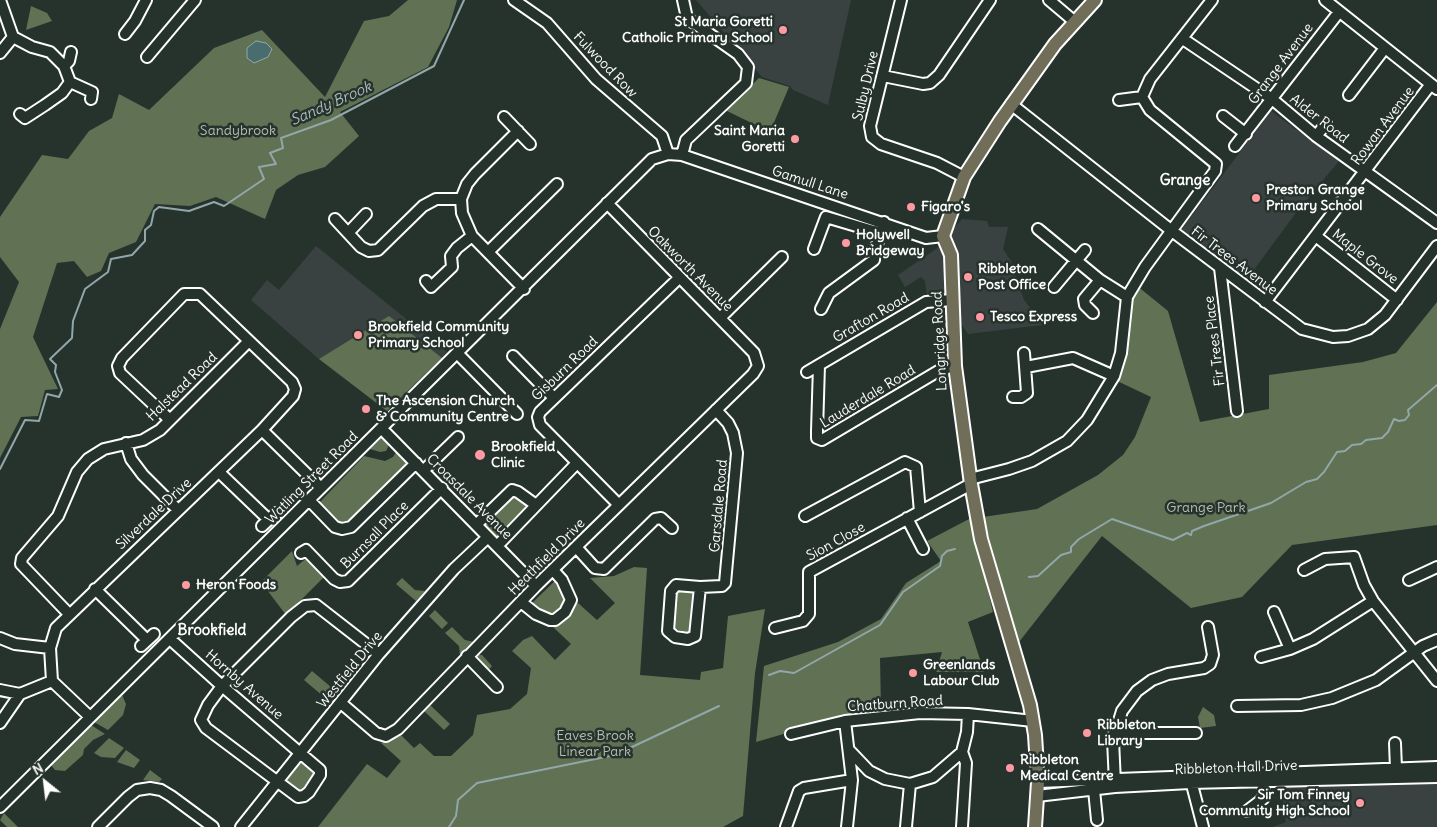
<!DOCTYPE html>
<style>
body{margin:0}
#map{position:relative;width:1437px;height:827px;overflow:hidden;background:#26332d;font-family:Delius,sans-serif}
canvas{display:block}
.north{position:absolute;left:20px;top:757px;width:50px;height:50px;-webkit-text-stroke:4px #26332d;paint-order:stroke;rotate:331deg;font-size:14px;font-weight:700;line-height:20px;text-align:center;color:#fff}
.north::after{content:'';display:block;margin:auto;width:18px;height:22px;background:#fff;clip-path:polygon(50% 0,100% 100%,50% 72%,0 100%)}
</style>
<div id="map">
<canvas width="1437" height="827"></canvas>
<div class="north">N</div>
</div>
<script>
const ctx = document.querySelector('canvas').getContext('2d');
ctx.lineJoin = 'round';
function fillPath(path, color) { ctx.fillStyle = color; ctx.fill(path, 'evenodd'); }
const shape = rows => new Path2D(rows.map(r => 'M' + r).join(''));
function trace(path, color, width, dash) { ctx.strokeStyle = color; ctx.lineWidth = width; ctx.lineCap = dash ? 'butt' : 'round'; ctx.setLineDash(dash || []); ctx.stroke(path); }
function label(font, color, halo, rows, align = 'center') {
  ctx.font = font + ' Delius,sans-serif'; ctx.lineWidth = 5; ctx.setLineDash([]); ctx.textBaseline = 'middle'; ctx.strokeStyle = halo; ctx.fillStyle = color; for (const [text, x, y, turn = 0] of rows) {
    ctx.save(); ctx.translate(x, y); ctx.rotate((+turn || 0) * Math.PI / 180); ctx.textAlign = isNaN(turn) ? turn : align; if (halo) ctx.strokeText(text, 0, 0); ctx.fillText(text, 0, 0); ctx.restore();
  }
}
const built = shape([
 [696,0,851,0,828,105,793,90,790,86,762,77],
 [1271,111,1339,161,1295,214,1245,282,1181,230],
 [962,219,987,221,989,227,1008,227,1003,249,1011,261,1024,300,1039,319,1042,325,968,334,947,302,927,295,925,281,921,277,905,287,898,275,936,249],
 [316,246,447,352,387,411,319,359,251,300,267,280,279,290],
 [1437,782,1437,827,1273,827,1286,822,1280,784]
]);
const green = shape([
 [408,0,457,0,449,27,428,67,340,112,359,136,325,167,298,175,276,190,265,219,216,197,190,206,155,204,136,242,109,253,101,271,87,277,74,261,57,263,33,337,58,389,45,390,38,416,21,417,0,458,0,329,19,282,0,257,0,217,42,155,68,159,89,131,112,118,119,94,149,110,214,48,262,30,325,97,364,21,389,16],
 [31,6,47,13,52,21,26,30],
 [759,78,789,87,770,132,725,110],
 [1136,285,1168,311,1200,422,1269,409,1269,375,1363,362,1396,353,1437,302,1437,525,1292,545,1242,597,1191,608,1102,536,1019,642,983,517,1037,509,1098,475,1123,455,1135,437,1151,397,1115,380,1126,315],
 [389,316,442,358,387,411,319,359],
 [385,435,390,443,386,451,380,452,370,449],
 [398,449,408,463,346,523,339,523,319,503,364,456,385,461,393,457],
 [513,495,527,504,528,508,501,536,496,537,485,525,487,521],
 [971,518,993,612,968,622,984,672,936,672,942,652,880,658,881,710,842,717,756,742,764,666,838,642,881,619,906,583,941,561,927,541],
 [292,551,297,566,309,556,326,575,286,615,261,582],
 [634,567,647,568,640,675,700,680,701,672,723,668,728,616,765,609,755,673,743,816,723,827,318,827,367,764,387,778,401,761,381,743,400,734,414,748,420,743,434,756,451,756,473,735,477,715,510,709,527,694,531,668,512,651,523,640,532,636,555,660,571,644,553,627,578,603,597,620,615,603,590,578,614,576],
 [402,578,415,590,425,591,416,601,396,584],
 [557,579,568,603,556,617,544,614,530,605],
 [677,589,696,592,694,629,690,633,672,628],
 [435,610,448,623,442,629,429,616],
 [452,627,465,640,474,642,460,656,459,646,445,633],
 [478,655,482,655,492,666,486,673,476,659],
 [312,671,338,693,330,702,304,680],
 [122,695,126,704,123,715,108,730,94,722],
 [428,703,450,724,444,730,422,709],
 [1203,707,1214,715,1216,726,1200,728,1198,717],
 [91,725,105,734,93,740,84,749,83,755,65,771,55,770,51,765],
 [109,738,124,748,115,758,101,757,94,753],
 [126,750,140,760,134,768,117,762],
 [303,758,316,770,316,776,302,792,297,792,284,782],
 [150,770,162,779,159,782,143,780],
 [4,813,18,827,7,827,0,820]
]);
const water = shape([
 [256,41,266,43,272,49,268,57,254,63,247,58,247,48,256,41]
]);
const stream = shape([
 [0,469,25,420,39,421,47,394,59,397,62,390,55,372,56,365,50,359,72,338,73,321,85,289,108,272,111,259,132,255,145,241,145,230,151,225,154,211,159,207,189,211,214,202,224,206,264,179,259,167,276,164,270,153,283,148,281,138,331,120,434,66,464,0],
 [1029,577,1038,576,1061,555,1071,552,1071,547,1079,539,1112,519,1173,540,1187,533,1191,535,1192,531,1204,526,1271,503,1306,482,1317,479,1324,472,1337,452,1345,451,1352,445,1361,444,1366,440,1382,438,1388,432,1394,419,1399,421,1405,420,1409,415,1408,410,1437,385],
 [769,675,780,671,794,673,880,625,903,592,940,566,942,556,947,551,955,549],
 [449,827,456,816,458,800,477,783,615,755,719,706]
]);
const minor = shape([
 [0,0,13,37,32,47,50,52,64,66,70,82,62,93,45,105,25,118,20,114],
 [514,0,547,23,596,79,662,136,668,154],
 [901,0,870,126,872,137,881,144,937,163,964,177],
 [1049,0,1075,22],
 [1325,0,1437,89],
 [125,34,135,21,146,0],
 [1183,39,1272,99,1316,136,1437,223],
 [0,53,13,37],
 [147,57,195,0],
 [64,66,69,61,71,52],
 [883,76,923,84,930,83,939,75,990,0],
 [70,82,92,92,91,99],
 [1349,95,1385,48],
 [1119,100,1142,97],
 [1011,104,1172,231,1302,329,1333,337,1348,336,1368,329,1385,315,1437,246],
 [1223,116,1246,134],
 [504,117,530,144],
 [518,131,475,174,467,184,461,199,462,213,472,236,524,289],
 [1316,136,1326,124],
 [1235,146,1339,12],
 [682,155,686,140,746,83,748,67,738,54,687,18,683,0],
 [335,219,361,247,369,251,378,250,423,206,436,199,461,199],
 [1038,229,1100,280,1127,297],
 [348,233,366,214],
 [1317,237,1397,300],
 [814,249,826,217,880,233],
 [488,252,557,184],
 [1220,268,1237,411],
 [426,281,431,287,452,267,451,256,457,248,472,236],
 [1054,287,1085,250],
 [1265,302,1431,84],
 [821,309,829,293,874,260,875,251,884,222],
 [1093,313,1085,305,1084,299,1100,280],
 [720,318,782,257],
 [458,354,517,414],
 [513,356,554,398],
 [819,365,817,431,817,438,822,440,940,370,955,366],
 [1026,367,1073,358,1114,376],
 [807,372,926,302,952,300],
 [1013,397,1021,397,1027,393,1024,353],
 [382,429,536,586],
 [262,430,321,488],
 [126,443,131,459,143,475,178,510],
 [424,470,458,437],
 [219,472,269,520],
 [970,479,1009,469,1032,461,1067,441,1087,420,1114,376,1121,353,1127,297,1145,267,1215,171,1216,164,1150,110,1142,97,1150,79,1212,0],
 [309,500,335,527,342,529,351,527,416,463],
 [619,505,540,425,538,417,540,412,679,278],
 [805,516,905,462,916,467,920,512],
 [907,518,923,549],
 [477,524,512,490,518,492,536,505],
 [262,526,276,513],
 [498,545,577,463],
 [576,547,595,568,604,569,655,519,661,518,672,528],
 [301,553,306,550,334,579,340,582,348,581,442,488],
 [1304,570,1325,559,1354,557,1364,585,1373,601,1437,681],
 [1409,580,1437,567],
 [700,587,676,585,671,591,668,631,675,637,688,639,695,636,700,587,722,586,725,583,737,453,733,433,728,423,716,410],
 [95,589,147,640],
 [521,602,536,614,550,620,555,620,565,612,571,600,562,580,553,570],
 [1274,612,1290,649,1313,639,1373,601],
 [69,614,21,564,22,558,58,516,77,472,88,459,104,449,143,440,160,430,249,341],
 [775,628,803,621,809,614,809,572,971,484],
 [0,638,15,644,50,648],
 [170,639,222,686,320,770,320,775,309,792,304,796,298,797,206,728,201,720,208,705,222,686,291,617,305,606,316,605,379,654],
 [141,646,154,634],
 [467,656,497,687],
 [1261,657,1290,649],
 [0,690,20,694],
 [341,703,376,733,386,736,398,729,536,586,753,374,758,366,754,353,607,203],
 [1237,706,1301,705,1332,698,1376,680,1423,646,1437,640],
 [90,717,52,681,50,648,56,628,262,430,293,396,295,389,292,382,200,294,184,294,122,358,118,366,120,373,170,420],
 [845,721,852,780,847,827],
 [0,723,20,694,52,681],
 [1114,733,1196,733],
 [791,734,845,721,920,713,968,714,1033,721],
 [1395,743,1396,769],
 [849,750,869,771,885,779,910,784,933,777,962,752,967,732,968,714],
 [962,752,966,763,962,827],
 [1190,777,1203,827],
 [1038,782,1437,767],
 [1115,783,1113,740,1122,711,1137,691,1152,680,1168,674,1204,668,1210,664,1213,655,1208,627],
 [1094,790,1097,820],
 [1037,796,1115,787,1190,783,1437,777],
 [0,807,652,159,668,154,682,155,926,238,943,236],
 [1247,811,1264,798,1263,781],
 [98,827,128,797,137,790,150,788,161,790,171,796,213,827],
 [241,827,379,654,454,569,488,537],
 [786,827,799,791,804,788,852,780],
 [906,827,910,784]
]);
const major = shape([
 [1035,827,1038,782,1035,735,1030,705,981,539,971,484,955,366,951,255,943,236,964,177,1000,121,1055,44,1095,0]
]);
const markers = [
 [783,30,5,"#ff9aa2"],
 [795,139,5,"#ff9aa2"],
 [1256,198,5,"#ff9aa2"],
 [911,207,5,"#ff9aa2"],
 [846,243,5,"#ff9aa2"],
 [968,277,5,"#ff9aa2"],
 [980,317,5,"#ff9aa2"],
 [358,335,5,"#ff9aa2"],
 [366,409,5,"#ff9aa2"],
 [480,455,6,"#ff9aa2"],
 [186,585,5,"#ff9aa2"],
 [913,673,5,"#ff9aa2"],
 [1087,733,5,"#ff9aa2"],
 [1010,768,5,"#ff9aa2"],
 [1360,803,5,"#ff9aa2"]
];
const poiNames = [
 ["St Maria Goretti",773,22,"right"],
 ["Catholic Primary School",773,38,"right"],
 ["Saint Maria",785,131,"right"],
 ["Goretti",785,147,"right"],
 ["Preston Grange",1266,190],
 ["Primary School",1266,206],
 ["Figaro's",921,207],
 ["Holywell",856,235],
 ["Bridgeway",856,251],
 ["Ribbleton",978,269],
 ["Post Office",978,285],
 ["Tesco Express",990,317],
 ["Brookfield Community",368,327],
 ["Primary School",368,343],
 ["The Ascension Church",376,401],
 ["& Community Centre",376,417],
 ["Brookfield",491,447],
 ["Clinic",491,463],
 ["Heron Foods",196,585],
 ["Greenlands",923,665],
 ["Labour Club",923,681],
 ["Ribbleton",1097,725],
 ["Library",1097,741],
 ["Ribbleton",1020,760],
 ["Medical Centre",1020,776],
 ["Sir Tom Finney",1350,795,"right"],
 ["Community High School",1350,811,"right"]
];
const streetNames = [
 ["Grange Avenue",1281,64,-53],
 ["Fulwood Row",605,65,46],
 ["Sulby Drive",866,86,-77],
 ["Alder Road",1319,119,38],
 ["Rowan Avenue",1383,126,-53],
 ["Gamull Lane",810,183,18],
 ["Maple Grove",1365,257,38],
 ["Fir Trees Avenue",1234,261,37],
 ["Oakworth Avenue",690,269,45],
 ["Grafton Road",871,318,-30],
 ["Longridge Road",940,341,-93],
 ["Fir Trees Place",1215,341,-97],
 ["Gisburn Road",565,369,-44],
 ["Halstead Road",182,387,-44],
 ["Lauderdale Road",868,397,-31],
 ["Watling Street Road",312,478,-45],
 ["Croasdale Avenue",469,497,45],
 ["Garsdale Road",719,506,-85],
 ["Silverdale Drive",154,514,-43],
 ["Burnsall Place",375,535,-45],
 ["Sion Close",836,542,-29],
 ["Heathfield Drive",547,557,-45],
 ["Westfield Drive",350,670,-51],
 ["Hornby Avenue",244,685,41],
 ["Chatburn Road",895,704,-4],
 ["Ribbleton Hall Drive",1236,768,-2]
];
const parkNames = [
 ["Sandybrook",238,131],
 ["Grange Park",1206,508],
 ["Eaves Brook",595,736],
 ["Linear Park",595,752]
];
const waterNames = [
 ["Sandy Brook",331,104,-24]
];
const neighbourhoodNames = [
 ["Grange",1185,181],
 ["Brookfield",212,631]
];
fillPath(built, '#3a4241');
fillPath(green, '#607154');
fillPath(water, '#496c6f');
trace(water, '#92a7a9', 1);
trace(stream, '#92a7a9', 2);
trace(minor, '#fff', 14);
trace(major, '#fff', 16);
trace(minor, '#26332d', 10);
trace(major, '#706e59', 12);
for (const [x, y, r, color] of markers) { const dot = new Path2D(); dot.arc(x, y, r, 0, 2 * Math.PI); ctx.fillStyle = color; ctx.fill(dot); trace(dot, '#26332d', 2); }
label('bold 14px', '#fff', '#26332d', poiNames, 'left');
label('14px', '#fff', '#26332d', streetNames);
label('14px', '#b7bfb2', '#26332d', parkNames);
label('italic 15px', '#adbdbe', '#26332d', waterNames);
label('bold 15px', '#fff', '#26332d', neighbourhoodNames);
</script>
